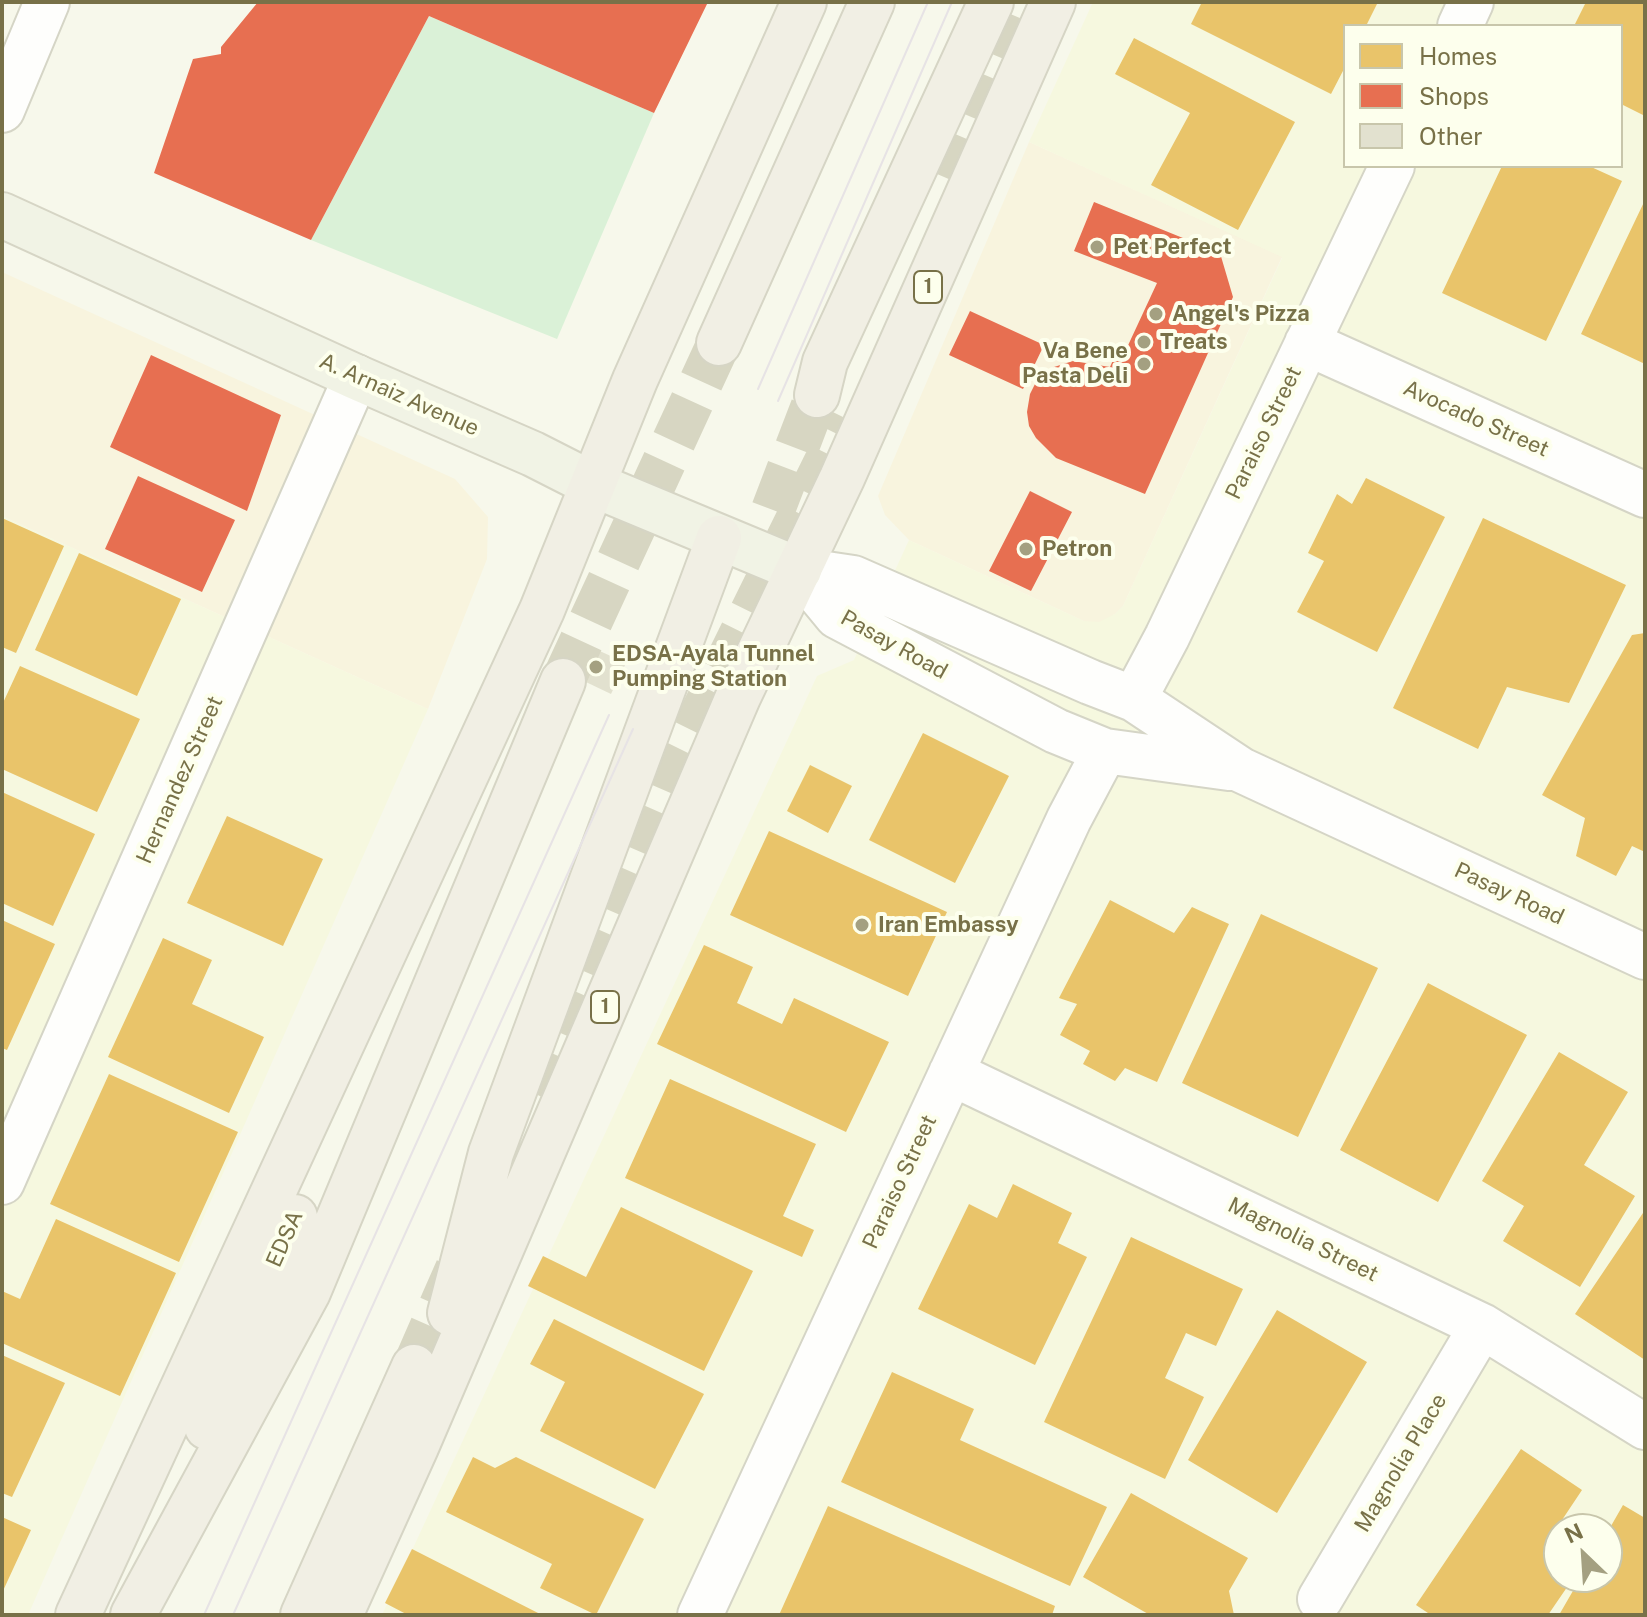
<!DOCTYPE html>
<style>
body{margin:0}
#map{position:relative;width:1647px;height:1617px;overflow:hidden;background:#f7f8eb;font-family:"Public Sans",sans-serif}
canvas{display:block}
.frame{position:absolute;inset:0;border:4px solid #787148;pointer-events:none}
.legend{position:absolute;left:1343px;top:24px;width:280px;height:144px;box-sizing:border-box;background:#fdffed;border:2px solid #c8c6ab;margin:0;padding:10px 14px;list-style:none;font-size:24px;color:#787148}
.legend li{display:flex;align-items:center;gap:16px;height:40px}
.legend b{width:40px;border:2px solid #c8c6ab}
.north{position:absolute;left:1543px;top:1513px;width:80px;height:80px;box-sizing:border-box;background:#fdffed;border:2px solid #c8c6ab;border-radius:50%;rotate:335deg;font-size:22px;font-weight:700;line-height:32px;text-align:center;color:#787148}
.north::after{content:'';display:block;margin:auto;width:28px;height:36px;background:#a4a081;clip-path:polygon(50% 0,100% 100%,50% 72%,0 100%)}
</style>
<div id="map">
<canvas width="1647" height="1617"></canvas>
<div class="frame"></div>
<ul class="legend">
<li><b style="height:22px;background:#e9c46a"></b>Homes</li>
<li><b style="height:22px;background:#e76f51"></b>Shops</li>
<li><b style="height:22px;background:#e2e1cf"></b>Other</li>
</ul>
<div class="north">N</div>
</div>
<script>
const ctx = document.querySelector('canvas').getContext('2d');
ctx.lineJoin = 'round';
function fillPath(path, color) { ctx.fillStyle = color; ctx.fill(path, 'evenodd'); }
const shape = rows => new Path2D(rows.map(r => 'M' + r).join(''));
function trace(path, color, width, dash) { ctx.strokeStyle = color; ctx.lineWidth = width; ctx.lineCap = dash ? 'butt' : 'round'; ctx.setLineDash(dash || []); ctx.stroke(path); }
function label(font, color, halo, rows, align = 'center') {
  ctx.font = font + ' "Public Sans",sans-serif'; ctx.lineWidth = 8; ctx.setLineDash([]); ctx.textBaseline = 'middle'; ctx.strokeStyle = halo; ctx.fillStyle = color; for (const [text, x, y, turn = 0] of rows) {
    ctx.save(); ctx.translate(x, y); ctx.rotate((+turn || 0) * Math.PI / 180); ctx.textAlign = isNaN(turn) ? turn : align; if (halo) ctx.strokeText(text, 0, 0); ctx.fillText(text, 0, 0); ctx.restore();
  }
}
const residential = shape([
 [1093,2,1645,2,1645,1615,382,1615,817,676,854,660,909,540,1084,621,1115,614,1123,606,1282,258,1029,142],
 [1345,26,1621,26,1621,166,1345,166],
 [1559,1529,1607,1529,1607,1577,1559,1577],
 [2,516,428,709,28,1615,2,1615]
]);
const commercial = shape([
 [1029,142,1282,257,1123,606,1115,614,1099,622,1084,621,909,540,885,515,878,496],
 [2,272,455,479,488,517,487,559,428,709,2,516]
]);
const green = shape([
 [429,16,654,113,557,339,311,240]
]);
const homes = shape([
 [1202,2,1378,2,1366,26,1345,26,1345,67,1331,94,1191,24],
 [1586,2,1645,2,1645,116,1621,104,1621,26,1574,26],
 [1134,38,1295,122,1238,230,1151,185,1190,113,1115,74],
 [1502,166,1589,166,1622,181,1546,341,1442,293],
 [1645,200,1645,364,1581,334],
 [1366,478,1445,517,1377,652,1297,612,1324,561,1308,553,1337,494,1352,504],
 [2,518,64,546,16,653,2,647],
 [1483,518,1626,585,1569,703,1507,687,1478,749,1393,708],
 [79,553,181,599,137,696,35,650],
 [1645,633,1645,852,1632,846,1616,876,1576,856,1585,818,1542,795,1632,635],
 [20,666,140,719,97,812,2,769,2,705],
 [923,733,1009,776,955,883,869,840],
 [810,765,852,786,828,833,787,811],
 [2,792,95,834,53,926,2,903],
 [227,816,323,859,283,946,187,903],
 [769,831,947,912,908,996,730,915],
 [1110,900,1174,933,1192,907,1229,924,1157,1082,1125,1068,1115,1081,1083,1064,1090,1051,1060,1035,1077,1004,1059,998],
 [1261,914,1378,968,1298,1137,1182,1083],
 [2,920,55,944,7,1050,2,1048],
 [163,938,212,960,192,1004,264,1037,229,1113,108,1057],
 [704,945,753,967,737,1003,782,1024,794,998,889,1042,846,1132,657,1044],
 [1428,983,1527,1035,1438,1202,1340,1150],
 [1559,1052,1628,1092,1584,1165,1635,1196,1580,1287,1503,1241,1524,1206,1482,1181],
 [109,1074,238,1132,179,1262,50,1204],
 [670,1079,816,1144,783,1216,814,1230,802,1257,625,1178],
 [1013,1184,1072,1213,1058,1243,1087,1257,1035,1365,918,1309,969,1204,997,1218],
 [621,1207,753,1271,704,1371,528,1286,543,1256,586,1277],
 [1645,1210,1645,1360,1575,1314],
 [56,1219,176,1273,120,1396,2,1343,2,1291,20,1299],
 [1131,1237,1243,1289,1216,1346,1186,1333,1165,1378,1204,1397,1165,1479,1044,1422],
 [1277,1310,1367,1362,1277,1513,1188,1460],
 [554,1319,704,1394,655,1489,540,1431,565,1382,530,1364],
 [2,1355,65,1383,12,1497,2,1493],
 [892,1372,974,1409,960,1440,1107,1507,1070,1586,841,1482],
 [1521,1449,1582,1490,1550,1538,1559,1544,1559,1577,1574,1577,1548,1615,1431,1615,1416,1605],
 [473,1457,495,1468,516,1457,644,1519,596,1615,540,1588,552,1564,446,1512],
 [1131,1493,1248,1558,1229,1591,1234,1615,1150,1615,1083,1577],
 [1623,1505,1645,1518,1645,1615,1559,1615,1581,1577,1607,1577,1607,1533],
 [828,1506,1055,1606,1052,1615,779,1615],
 [2,1517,31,1530,2,1593],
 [412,1549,542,1615,408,1615,385,1603]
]);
const shops = shape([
 [258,2,708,2,654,113,429,16,311,240,154,173,193,59,221,54,221,47],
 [1094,202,1220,253,1233,297,1145,494,1056,458,1036,438,1029,426,1027,412,1030,394,1038,378,1054,367,1073,361,1110,367,1117,351,1124,354,1157,283,1074,251],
 [970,311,1044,345,1023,389,949,355],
 [151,355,281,415,247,511,110,447],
 [138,476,235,520,202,592,105,549],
 [1030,491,1072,512,1031,591,989,571]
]);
const building = shape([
 [580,642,626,663,611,694,565,672]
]);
const highwayTunnel = shape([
 [951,180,1027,2],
 [773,510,817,395],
 [563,681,719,343],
 [533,1093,672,774,847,419],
 [414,1367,457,1269]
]);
const minor = shape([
 [1460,26,1471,2],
 [2,110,47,2],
 [1307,343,1645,495],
 [799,570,853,578,1090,682,1134,699,1241,770,1645,957],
 [799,570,837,616,1056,731,1105,751,1229,768],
 [1134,699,1167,637,1392,166],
 [951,1073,1482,1326,1645,1427],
 [2,1182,356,377],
 [1320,1599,1482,1326],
 [700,1615,1069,819,1105,751]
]);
const major = shape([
 [2,215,356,377,533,454,592,484,799,570]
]);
const highway = shape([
 [719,343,872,2],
 [817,395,825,362,991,2],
 [450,1313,491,1153,719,538],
 [207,1427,295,1217],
 [78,1615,542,610,635,380,804,2],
 [133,1615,308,1292,563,681],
 [303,1615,414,1367],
 [340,1615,416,1447,738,697,842,478,1053,2]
]);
const tram = shape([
 [758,389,928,2],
 [778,401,952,2],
 [204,1615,609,715],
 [233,1615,633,729]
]);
const markers = [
 [1097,247,8,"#a4a081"],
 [1156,314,8,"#a4a081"],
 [1144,342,8,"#a4a081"],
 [1144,364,8,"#a4a081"],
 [1026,549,8,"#a4a081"],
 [596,667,8,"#a4a081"],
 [862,925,8,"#a4a081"]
];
const shields = [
 [928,287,28],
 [605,1007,28]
];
const shieldNames = [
 ["1",928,287],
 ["1",605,1007]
];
const poiNames = [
 ["Pet Perfect",1113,247],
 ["Angel's Pizza",1172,314],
 ["Treats",1160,342],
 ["Va Bene",1128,351,"right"],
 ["Pasta Deli",1128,376,"right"],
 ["Petron",1042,549],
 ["EDSA-Ayala Tunnel",612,654],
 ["Pumping Station",612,679],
 ["Iran Embassy",878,925]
];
const streetNames = [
 ["A. Arnaiz Avenue",399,395,24],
 ["Avocado Street",1476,419,24],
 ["Paraiso Street",1264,433,-64],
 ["Pasay Road",894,645,29],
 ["Hernandez Street",180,780,-66],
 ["Pasay Road",1509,894,25],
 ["Paraiso Street",900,1182,-65],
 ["EDSA",285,1239,-66],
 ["Magnolia Street",1303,1240,26],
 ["Magnolia Place",1401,1463,-59]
];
fillPath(residential, '#f6f8df');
fillPath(commercial, '#f8f4de');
fillPath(green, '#daf1d7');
fillPath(homes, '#e9c46a');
fillPath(shops, '#e76f51');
fillPath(building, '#e2e1cf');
trace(highwayTunnel, '#d7d6c2', 44, [44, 22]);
trace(minor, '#d5d5c6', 48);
trace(major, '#d6d5c5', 48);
trace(highway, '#d6d5c5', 48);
trace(minor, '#fefefc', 44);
trace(major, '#f1f3e5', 44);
trace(highway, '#f1efe4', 44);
trace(tram, '#e7e3e5', 2);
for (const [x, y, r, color] of markers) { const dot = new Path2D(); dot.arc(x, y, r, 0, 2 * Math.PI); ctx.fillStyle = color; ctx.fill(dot); trace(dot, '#fdffed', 3); }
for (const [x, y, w] of shields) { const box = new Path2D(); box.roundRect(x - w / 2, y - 16, w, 32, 6); ctx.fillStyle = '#fdffed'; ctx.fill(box); trace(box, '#787148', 2); }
label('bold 20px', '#787148', null, shieldNames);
label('bold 22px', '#787148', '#fdffed', poiNames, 'left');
label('22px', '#787148', '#fdffed', streetNames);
</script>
